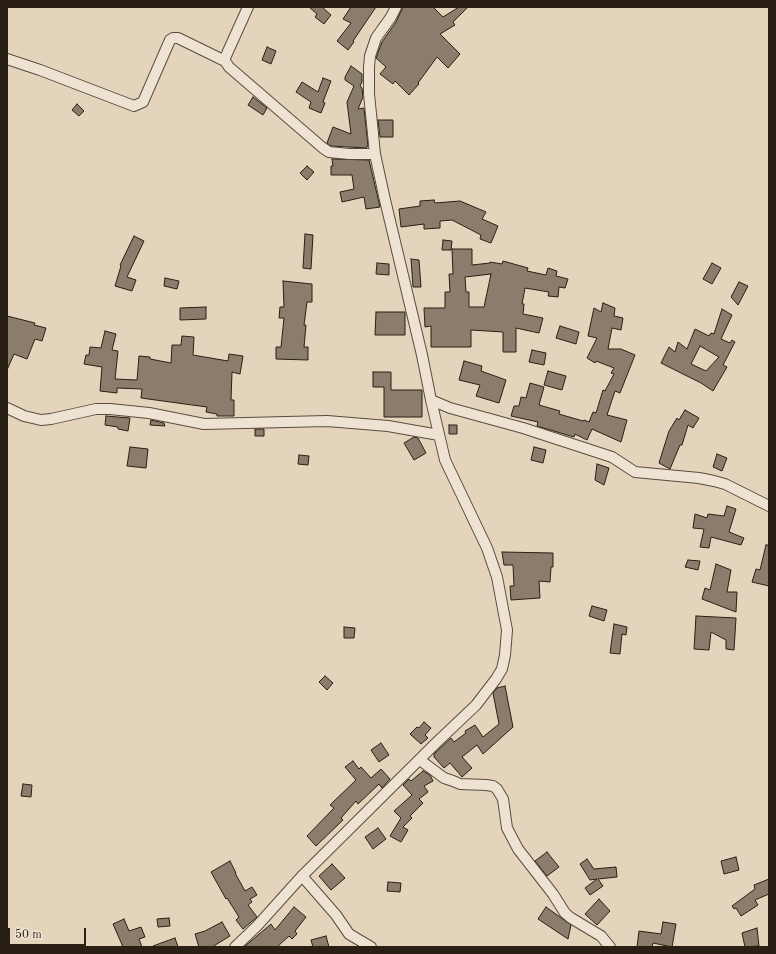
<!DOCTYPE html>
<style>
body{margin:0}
#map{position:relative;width:776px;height:954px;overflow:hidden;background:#e5d4bc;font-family:"Old Standard TT",serif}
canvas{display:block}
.frame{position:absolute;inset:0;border:8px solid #2a1f14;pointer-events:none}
.scale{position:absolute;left:8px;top:928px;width:78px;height:18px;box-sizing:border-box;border:2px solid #2a1f14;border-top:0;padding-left:5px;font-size:12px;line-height:14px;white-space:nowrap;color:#2a1f14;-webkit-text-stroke:3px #eee3d3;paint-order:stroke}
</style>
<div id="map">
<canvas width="776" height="954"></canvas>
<div class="frame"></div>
<div class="scale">50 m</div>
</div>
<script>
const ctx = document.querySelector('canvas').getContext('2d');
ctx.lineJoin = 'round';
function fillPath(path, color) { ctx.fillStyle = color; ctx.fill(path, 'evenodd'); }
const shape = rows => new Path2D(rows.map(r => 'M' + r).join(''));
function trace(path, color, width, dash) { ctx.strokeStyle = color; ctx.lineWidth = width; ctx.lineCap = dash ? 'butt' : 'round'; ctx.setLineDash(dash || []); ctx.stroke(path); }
const building = shape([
 [309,7,322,7,331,15,324,24,315,17,317,14,309,7],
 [351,7,376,7,353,41,354,42,348,50,337,41,351,23,343,19,351,7],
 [403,7,433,7,443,17,459,7,468,7,453,22,455,25,440,34,460,54,448,68,437,57,418,83,419,84,409,95,395,81,393,84,380,74,386,67,376,58,382,42,396,22,403,7],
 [267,47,276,51,271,64,262,60,267,47],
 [351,66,362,74,362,82,360,86,362,88,363,97,358,109,364,108,368,146,366,148,331,146,327,143,333,127,351,134,347,102,354,86,345,80,345,77,351,66],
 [323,78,331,81,323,102,325,103,321,113,309,108,311,102,296,92,302,82,318,92,323,78],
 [253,97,267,108,263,115,248,105,253,97],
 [77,104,84,111,79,116,72,110,77,104],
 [378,120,393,120,393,137,380,137,378,120],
 [332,159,369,160,380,207,366,209,364,197,342,202,340,192,354,189,352,175,331,175,331,166,333,166,332,159],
 [307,166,314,172,307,180,300,173,307,166],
 [434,200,435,203,460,201,486,212,482,219,498,226,491,243,480,239,481,235,452,220,440,221,440,228,424,229,424,224,401,227,399,209,420,206,420,201,434,200],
 [305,234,313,235,311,269,303,268,305,234],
 [134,236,144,241,127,277,136,280,132,291,115,286,121,266,120,265,134,236],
 [443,240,452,241,451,250,442,250,443,240],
 [452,249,472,249,472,265,490,263,490,262,502,264,503,261,528,268,527,271,546,275,548,268,557,271,556,276,568,279,565,288,559,287,558,297,548,296,549,292,525,288,522,304,524,304,523,314,543,318,539,333,516,328,516,352,503,352,503,332,471,330,471,347,431,347,431,326,425,327,424,308,445,308,445,292,450,292,449,274,453,274,452,249],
 [491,274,484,307,469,307,469,292,466,292,465,277,491,274],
 [411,259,419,260,421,287,413,287,411,259],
 [377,263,389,264,389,275,376,274,377,263],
 [712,263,721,268,712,284,703,279,712,263],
 [165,278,179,281,177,289,164,286,165,278],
 [283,281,312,284,312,302,307,302,304,325,306,325,304,347,308,347,308,360,276,359,276,347,281,347,284,318,279,318,280,307,284,307,283,281],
 [739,282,748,286,738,305,731,297,739,282],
 [603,303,615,308,614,316,623,318,621,330,612,328,608,349,621,349,635,355,620,393,615,391,607,415,627,420,621,442,592,429,587,440,575,434,574,437,537,426,538,422,511,416,514,406,519,406,521,397,526,398,530,383,544,387,539,405,560,411,559,414,583,421,584,420,589,422,593,412,596,413,603,390,605,391,614,374,611,373,614,368,596,361,595,363,587,358,597,338,588,336,594,308,601,312,603,303],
 [206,307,206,319,180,320,180,308,206,307],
 [722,309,732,315,721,339,730,343,732,340,735,342,723,365,727,367,713,391,701,383,661,363,669,347,675,352,678,342,687,349,695,329,709,336,711,333,714,334,722,309],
 [700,346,719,357,706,371,691,364,700,346],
 [376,312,405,312,405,335,375,335,376,312],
 [7,316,35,323,34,325,46,328,42,341,35,339,27,359,14,354,7,370,7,316],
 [560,326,579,332,576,344,556,338,560,326],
 [105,331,116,334,112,350,118,351,115,379,137,380,139,356,150,357,150,359,171,363,172,345,181,345,182,336,194,337,193,355,228,361,229,354,243,356,240,374,232,372,231,400,234,400,234,416,217,416,217,414,206,412,207,407,141,398,142,389,117,388,117,393,100,391,102,367,84,364,86,355,89,355,90,347,101,348,105,331],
 [532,350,546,353,544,365,529,362,532,350],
 [464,361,482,366,481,371,506,380,499,403,476,396,480,385,459,380,464,361],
 [548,371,566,376,562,390,544,385,548,371],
 [373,372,391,372,391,390,422,390,422,417,384,417,384,387,373,387,373,372],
 [685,410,699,418,693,428,688,425,682,445,680,445,670,469,659,463,669,431,677,418,679,420,685,410],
 [106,416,130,418,128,431,118,429,118,427,105,425,106,416],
 [151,420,164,423,165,426,150,425,151,420],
 [449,425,457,425,457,434,449,434,449,425],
 [255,429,264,429,264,436,255,436,255,429],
 [414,437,418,438,426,453,414,460,404,443,414,437],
 [130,447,148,449,146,468,127,466,130,447],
 [534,447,546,450,543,463,531,460,534,447],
 [717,454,727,458,722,471,713,467,717,454],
 [299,455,309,456,308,465,298,464,299,455],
 [597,464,609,468,604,485,595,480,597,464],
 [727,506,736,509,729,532,744,538,741,545,711,537,709,548,700,547,704,529,693,528,695,514,707,518,708,514,724,516,727,506],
 [766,545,769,545,769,586,752,582,756,569,760,570,766,545],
 [502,552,553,553,553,567,551,567,550,582,539,581,540,598,511,600,510,586,514,586,513,565,504,565,502,552],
 [688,560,700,561,698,570,685,567,688,560],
 [716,564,731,570,727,592,737,592,736,612,702,599,705,588,710,590,716,564],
 [592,606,607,610,604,621,589,616,592,606],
 [696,616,736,618,734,650,726,649,726,640,711,632,709,650,694,649,696,616],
 [614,624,627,627,626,635,622,634,620,654,610,653,614,624],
 [344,627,355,628,354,638,344,638,344,627],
 [325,676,333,683,327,690,319,682,325,676],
 [505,686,513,727,483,754,477,745,462,757,472,768,462,777,450,763,444,768,434,757,434,754,451,738,454,742,466,733,465,731,475,725,483,737,499,724,493,693,497,688,505,686],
 [424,722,431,728,425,735,428,738,421,744,410,734,417,727,419,728,424,722],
 [381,743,389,755,379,762,371,750,381,743],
 [353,761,359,769,361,767,371,778,381,769,390,779,382,788,379,784,358,804,356,801,341,818,343,820,316,846,307,836,334,808,330,805,356,780,345,767,353,761],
 [423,771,430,775,433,781,424,786,428,792,419,799,423,803,410,816,412,818,403,827,408,830,401,842,390,836,401,818,394,811,412,795,403,785,409,779,411,781,423,771],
 [23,784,32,785,31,797,21,796,23,784],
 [378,828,386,839,373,849,365,837,378,828],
 [547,852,559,867,547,876,535,861,547,852],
 [736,857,739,870,724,874,721,861,736,857],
 [587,859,594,869,616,867,617,877,598,879,603,886,590,895,585,888,597,879,590,880,580,864,587,859],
 [230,861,236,873,235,873,245,891,252,887,257,895,250,899,252,902,248,905,257,917,243,929,236,920,239,917,227,898,226,899,211,872,230,861],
 [332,864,345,878,331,890,319,876,332,864],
 [769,879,769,894,755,900,758,905,741,916,736,908,734,909,732,906,755,889,754,885,769,879],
 [388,882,401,883,400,892,387,891,388,882],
 [599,899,610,911,597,925,585,914,599,899],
 [294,907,306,917,295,931,297,934,292,939,289,936,277,947,244,947,271,924,275,930,294,907],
 [546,907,571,925,568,939,538,919,546,907],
 [169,918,170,926,158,927,157,919,169,918],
 [124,919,129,931,141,927,145,937,139,939,142,947,123,947,113,924,124,919],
 [222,922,230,936,212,947,199,947,195,934,205,931,222,922],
 [663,922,676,924,672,947,653,943,652,947,637,947,639,931,661,934,663,922],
 [757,928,759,946,745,947,742,933,757,928],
 [326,936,329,947,313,947,311,940,326,936],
 [175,938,178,947,153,947,153,946,175,938]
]);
const street = shape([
 [248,7,225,58,225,61,229,67,323,148,329,152,349,154,375,154],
 [7,59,40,70,134,106,143,102,170,40,173,38,178,38,225,61],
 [431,400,450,408,523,428,612,457,635,472,699,478,714,481,725,484,769,506],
 [7,408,24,416,41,420,51,419,96,409,110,409,149,413,204,424,327,421,388,426,439,435],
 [420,760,444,778,453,781,460,784,486,785,493,786,497,789,503,799,507,828,518,849,553,894,565,913,571,918,601,936,610,947],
 [302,876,336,915,349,934,371,947],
 [235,947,257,926,302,876,436,743,476,705,496,679,502,669,505,655,507,630,497,577,487,548,445,460,431,400,422,355,385,200,375,154,369,94,369,67,370,56,376,38,391,17,396,7]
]);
fillPath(building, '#8b7d6b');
trace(building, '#2a1f14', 1);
trace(street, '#594c3e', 12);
trace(street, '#eee3d3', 10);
</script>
